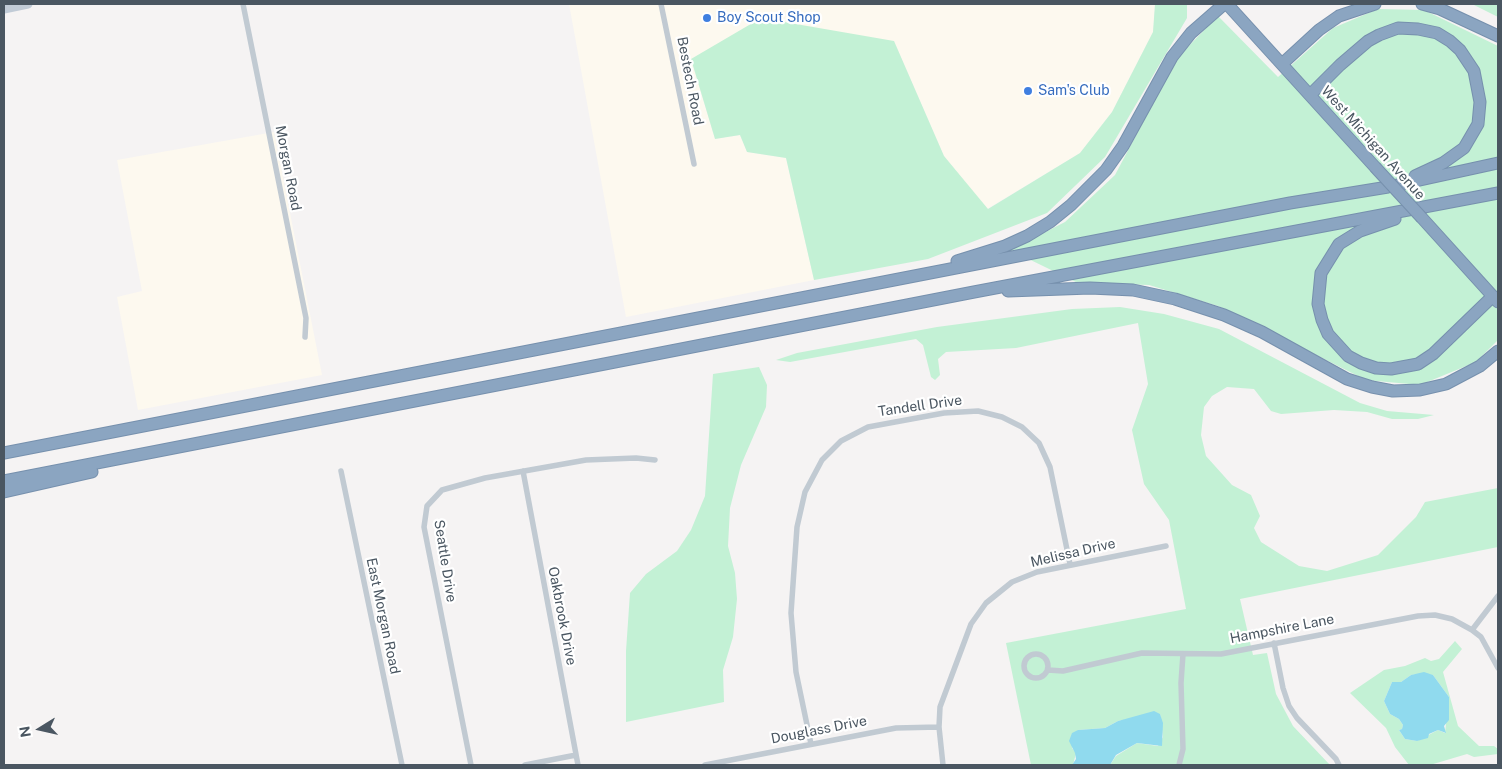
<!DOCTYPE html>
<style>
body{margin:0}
#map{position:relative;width:1502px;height:769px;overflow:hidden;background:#f5f3f3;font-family:"Public Sans",sans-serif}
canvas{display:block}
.frame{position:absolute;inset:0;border:5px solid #4a5661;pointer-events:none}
.north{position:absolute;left:15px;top:704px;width:50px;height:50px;-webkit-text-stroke:4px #fff;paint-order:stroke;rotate:260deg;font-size:14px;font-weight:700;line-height:20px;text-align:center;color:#4a5661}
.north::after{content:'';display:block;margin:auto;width:18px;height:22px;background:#4a5661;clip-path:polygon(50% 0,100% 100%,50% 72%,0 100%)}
</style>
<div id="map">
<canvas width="1502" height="769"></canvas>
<div class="frame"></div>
<div class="north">N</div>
</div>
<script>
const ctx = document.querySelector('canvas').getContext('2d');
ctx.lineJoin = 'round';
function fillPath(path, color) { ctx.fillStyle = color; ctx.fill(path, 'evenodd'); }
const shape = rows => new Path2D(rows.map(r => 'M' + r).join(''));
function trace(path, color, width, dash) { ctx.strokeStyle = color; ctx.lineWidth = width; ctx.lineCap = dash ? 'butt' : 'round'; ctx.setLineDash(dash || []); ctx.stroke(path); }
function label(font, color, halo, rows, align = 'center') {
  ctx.font = font + ' "Public Sans",sans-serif'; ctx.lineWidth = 4.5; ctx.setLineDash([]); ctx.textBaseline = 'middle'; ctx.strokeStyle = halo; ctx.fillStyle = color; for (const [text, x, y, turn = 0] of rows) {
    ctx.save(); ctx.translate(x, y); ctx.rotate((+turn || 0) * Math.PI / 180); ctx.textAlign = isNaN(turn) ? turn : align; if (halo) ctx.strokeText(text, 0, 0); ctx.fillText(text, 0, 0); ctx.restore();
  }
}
const commercial = shape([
 [569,4,1155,4,1153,32,1112,112,1080,153,987,209,944,156,894,41,691,59,715,139,740,135,747,152,786,158,814,280,626,317],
 [274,132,322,375,138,410,117,297,142,291,117,160]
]);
const green = shape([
 [1155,4,1187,4,1187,18,1105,157,1047,213,928,259,814,280,786,158,747,152,740,135,715,139,691,59,761,18,894,41,944,156,988,209,1080,153,1112,112,1153,32],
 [1472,4,1498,4,1498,17],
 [1378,9,1424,10,1498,46,1498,340,1476,362,1420,385,1366,380,1218,306,1149,285,1078,283,1010,250,1065,222,1115,175,1177,58,1218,16,1278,77,1333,28],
 [1120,307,1164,314,1219,329,1360,403,1387,411,1434,415,1418,419,1392,419,1367,412,1334,410,1281,414,1271,411,1254,389,1227,387,1212,396,1204,407,1201,435,1206,456,1232,485,1251,495,1260,516,1254,528,1261,542,1299,566,1327,571,1378,555,1416,517,1425,502,1498,488,1498,547,1240,599,1253,655,1267,653,1276,694,1293,726,1330,765,1110,765,1116,756,1137,743,1158,746,1163,737,1160,714,1118,721,1105,728,1078,730,1072,748,1076,753,1073,765,1031,765,1006,643,1186,609,1169,520,1144,484,1132,430,1148,384,1138,323,1016,348,946,352,938,359,940,375,935,380,931,377,923,345,916,339,790,362,776,360,797,353,937,327,1072,309],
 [759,367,767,385,766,407,741,465,730,508,728,546,735,573,737,599,733,637,723,670,724,702,626,722,626,651,630,593,646,574,677,551,691,530,705,496,713,374],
 [1455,641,1462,649,1443,672,1458,726,1479,746,1494,746,1498,749,1498,754,1474,757,1467,754,1430,765,1409,765,1395,747,1386,728,1350,693,1384,670,1405,666,1425,658,1431,661,1439,659],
 [1421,674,1433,675,1449,697,1445,733,1438,730,1417,741,1405,739,1399,730,1402,729,1403,725,1399,719,1390,714,1384,701,1392,682,1401,682,1411,675]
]);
const water = shape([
 [1424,672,1433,675,1449,697,1449,720,1444,726,1446,733,1438,730,1429,734,1428,738,1417,741,1405,739,1399,730,1402,729,1403,725,1399,719,1390,714,1384,701,1392,682,1401,682,1411,675],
 [1154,711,1160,714,1163,723,1162,746,1137,743,1116,755,1110,765,1072,765,1076,759,1075,753,1069,741,1072,733,1078,730,1105,728,1118,721]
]);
const street = shape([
 [243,4,306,318,305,337],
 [661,4,694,164],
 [341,471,402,765],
 [523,471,578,765],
 [1472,630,1498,596],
 [1274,643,1283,688,1289,706,1297,718,1336,759,1339,765],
 '1024 666a12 12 0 1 1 24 0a12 12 0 1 1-24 0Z',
 [1048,670,1063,671,1142,653,1221,654,1418,616,1435,615,1452,619,1472,630,1481,637,1498,668],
 [811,744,796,672,791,613,797,527,805,492,822,460,841,441,868,427,944,413,978,411,1002,417,1022,427,1039,443,1050,467,1070,564],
 [471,765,424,527,427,506,442,490,485,478,586,460,636,458,655,460],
 [525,765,576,755],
 [705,765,896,728,939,727],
 [943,765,939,727,940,707,971,624,986,603,1012,582,1037,572,1166,546],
 [1179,765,1183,749,1181,683,1183,654]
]);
const secondary = shape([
 [4,9,28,4]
]);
const highway = shape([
 [1227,4,1375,167],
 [1422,4,1440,9,1498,36],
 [1282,64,1319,30,1339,16,1375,4],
 [1310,95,1340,65,1368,41,1379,35,1398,28,1418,29,1437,33,1450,41,1460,50,1474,71,1480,102,1478,124,1464,148,1443,163,1415,176],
 [1422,218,1498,302],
 [1395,219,1360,231,1339,244,1321,273,1318,304,1322,320,1328,334,1348,356,1361,363,1376,368,1391,369,1418,364,1433,354,1493,296],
 [957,261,1005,246,1027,236,1050,222,1071,205,1106,170,1123,146,1172,57,1191,33,1224,4],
 [1008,291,1090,288,1133,290,1175,299,1224,315,1262,332,1347,379,1372,387,1393,391,1420,390,1446,384,1480,366,1498,351],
 [4,453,1290,203,1388,187,1498,163],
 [4,481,974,292,1498,193],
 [4,492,92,472]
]);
const highwayBridge = shape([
 [1375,167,1422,218]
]);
const markers = [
 [707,18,5,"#3f7fe0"],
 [1028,91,5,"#3f7fe0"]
];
const shopNames = [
 ["Boy Scout Shop",717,18],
 ["Sam's Club",1038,91]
];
const streetNames = [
 ["Bestech Road",690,81,79],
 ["West Michigan Avenue",1373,143,48],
 ["Morgan Road",288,168,79],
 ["Tandell Drive",920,406,-8],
 ["Melissa Drive",1073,553,-13],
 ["Seattle Drive",445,561,81],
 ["East Morgan Road",383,616,78],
 ["Oakbrook Drive",562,616,79],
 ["Hampshire Lane",1282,629,-11],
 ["Douglass Drive",819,730,-11]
];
fillPath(commercial, '#fdf9ef');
fillPath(green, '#c3f1d5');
fillPath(water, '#90daee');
trace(highway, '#7690ad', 13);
trace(street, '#c1cad2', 5.5);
trace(secondary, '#c1cbd6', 9);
trace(highway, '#8ba5c1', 11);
trace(highwayBridge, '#7690ad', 13, []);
trace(highwayBridge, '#8ba5c1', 11);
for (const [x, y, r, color] of markers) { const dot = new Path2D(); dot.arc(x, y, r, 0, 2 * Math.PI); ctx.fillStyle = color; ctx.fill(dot); trace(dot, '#fff', 2); }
label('14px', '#366cbe', '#fff', shopNames, 'left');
label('14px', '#4a5661', '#fff', streetNames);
</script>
